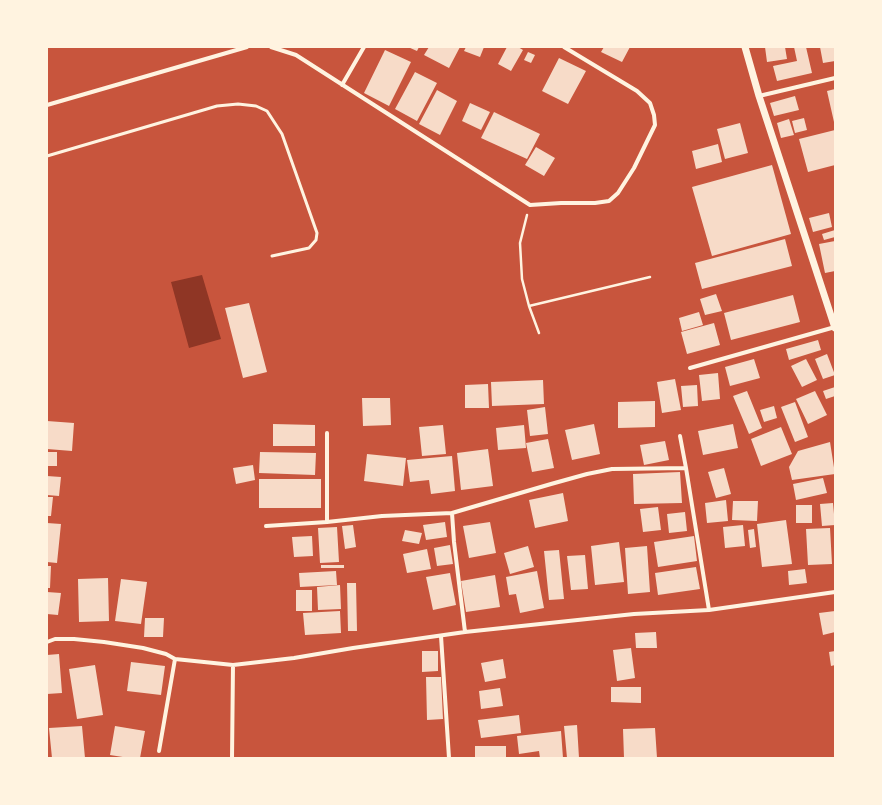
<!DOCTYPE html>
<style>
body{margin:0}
#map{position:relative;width:882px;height:805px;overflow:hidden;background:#c8553d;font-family:"PT Sans",sans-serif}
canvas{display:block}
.frame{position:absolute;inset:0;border:48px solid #fff3e0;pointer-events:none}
</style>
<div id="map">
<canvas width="882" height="805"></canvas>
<div class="frame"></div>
</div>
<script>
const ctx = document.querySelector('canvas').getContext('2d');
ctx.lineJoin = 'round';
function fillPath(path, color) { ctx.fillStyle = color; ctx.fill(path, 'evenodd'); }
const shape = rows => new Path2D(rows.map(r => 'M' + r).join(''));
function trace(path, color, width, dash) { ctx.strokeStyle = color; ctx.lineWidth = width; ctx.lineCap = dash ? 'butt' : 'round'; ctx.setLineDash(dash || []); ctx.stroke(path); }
const water = shape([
 [202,275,221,339,189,348,171,282]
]);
const building = shape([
 [408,47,419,47,417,51],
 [429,47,460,47,449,68,424,55],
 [466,47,484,47,480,57,464,51],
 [507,47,518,47,523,50,511,71,498,64],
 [604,47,630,47,622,62,601,52],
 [765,47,785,47,787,59,767,62],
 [794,47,806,47,812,73,777,81,773,66,797,61],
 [820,47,835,47,835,61,823,63],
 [385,50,411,62,389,106,364,93],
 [528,52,535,55,531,63,524,60],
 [559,58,586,71,568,104,542,91],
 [415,72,437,83,417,121,395,109],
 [835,89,835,122,834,122,827,91],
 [437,90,457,101,440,135,419,124],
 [795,96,799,110,774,116,770,103],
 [470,103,490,112,481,130,462,121],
 [494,112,540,134,527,159,481,138],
 [804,118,807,130,795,133,792,121],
 [789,119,794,135,781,138,777,123],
 [740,123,748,153,725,159,717,129],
 [835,130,835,165,808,172,799,139],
 [718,144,722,162,696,169,692,151],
 [536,147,555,158,544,176,525,165],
 [772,165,791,234,712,256,692,187],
 [829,213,832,227,813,232,809,218],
 [835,230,835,237,824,240,822,234],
 [785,239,792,266,702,289,695,263],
 [835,241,835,271,825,273,819,244],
 [716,294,722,311,705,315,700,299],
 [793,295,800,322,731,340,724,313],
 [249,303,267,372,243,378,225,308],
 [699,312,703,325,682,331,679,318],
 [714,323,720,345,687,354,681,332],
 [818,340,821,350,789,360,786,349],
 [827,354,835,375,823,379,815,359],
 [754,359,760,378,730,386,725,367],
 [806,359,817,380,802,387,791,366],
 [718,373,720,399,702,401,699,375],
 [675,379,681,410,662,413,657,382],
 [543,380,544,404,492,406,491,382],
 [488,384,489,408,465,408,465,385],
 [697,385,698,406,683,407,681,386],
 [835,387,835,396,826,399,823,391],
 [747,391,762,428,749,434,733,396],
 [815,391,827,415,808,424,796,399],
 [362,398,390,398,391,425,363,426],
 [655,401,655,427,618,428,618,402],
 [795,402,808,437,795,442,781,407],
 [774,406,777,418,764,422,760,410],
 [545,407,548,434,530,436,527,410],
 [47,421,74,423,72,451,47,449],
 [273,424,315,425,315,446,273,446],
 [594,424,600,454,572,460,565,430],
 [733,424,738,448,703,455,698,431],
 [443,425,446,454,422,456,419,427],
 [524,425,526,448,498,450,496,428],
 [781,427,792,454,761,466,751,439],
 [548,439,554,468,532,472,526,443],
 [665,441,669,460,644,465,640,445],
 [830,442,835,474,792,480,789,467,798,451],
 [488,449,493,486,461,490,457,453],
 [47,452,57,452,57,466,47,466],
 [260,452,316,453,315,475,259,473],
 [367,454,406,458,403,486,364,481],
 [452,456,455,491,431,494,429,480,410,482,407,460],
 [253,465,255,480,236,484,233,468],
 [724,468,731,494,716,498,708,472],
 [680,472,682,503,634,504,633,474],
 [47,476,61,477,59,496,47,495],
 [823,478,827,493,796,500,793,484],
 [259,479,321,479,321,508,259,508],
 [563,493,568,521,535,528,529,500],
 [47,497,53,497,51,516,47,516],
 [726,500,728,521,707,523,705,503],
 [733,501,758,501,757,521,732,520],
 [833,503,835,525,822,526,820,504],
 [796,505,812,505,812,523,796,523],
 [658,507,661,530,643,532,640,509],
 [685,512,687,531,669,533,667,514],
 [786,520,792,564,762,567,757,524],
 [445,522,447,537,426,540,423,525],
 [490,522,496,553,469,558,463,526],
 [47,523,61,524,57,563,47,562],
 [353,525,356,547,345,549,342,526],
 [743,525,745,546,725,548,723,527],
 [337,527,339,562,320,563,318,528],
 [830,528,832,564,808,565,806,529],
 [754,529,756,547,750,548,748,530],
 [405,530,422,533,419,544,402,541],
 [312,536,313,556,294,557,292,537],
 [694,536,697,561,658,567,654,542],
 [619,542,624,582,595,585,591,546],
 [450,545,453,564,437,566,434,548],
 [528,546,534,567,510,574,504,553],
 [647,546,650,592,628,594,625,548],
 [427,549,431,569,407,573,403,554],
 [559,550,564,599,549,600,544,551],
 [585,555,588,589,571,590,567,556],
 [321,565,344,565,344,568,321,568],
 [47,566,51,566,50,588,47,588],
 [696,567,700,589,658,595,655,573],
 [805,569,807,583,789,585,788,571],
 [336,571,337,585,300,587,299,573],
 [537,571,544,608,520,613,516,594,509,595,506,577],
 [450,573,456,605,433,610,426,577],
 [495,575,500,607,466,612,461,581],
 [108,578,109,621,79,622,78,579],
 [121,579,147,582,141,624,115,621],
 [347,583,356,583,357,631,348,631],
 [340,585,341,609,318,610,317,587],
 [296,590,312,590,312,611,296,611],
 [47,592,61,593,58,615,47,614],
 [340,611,341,633,305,635,303,613],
 [835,611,835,632,823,635,819,613],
 [145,618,164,618,163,637,144,637],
 [656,632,657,648,636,648,635,633],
 [631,648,635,678,617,681,613,650],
 [422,651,438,651,438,671,422,672],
 [835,651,835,665,831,666,829,652],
 [59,654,62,693,47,694,47,655],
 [503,659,506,678,485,682,481,663],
 [131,662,165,666,161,695,127,691],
 [95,665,103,715,77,719,69,669],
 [426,677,441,677,443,719,427,720],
 [611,687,641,687,641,703,611,702],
 [500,688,503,706,481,709,479,691],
 [519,715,521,733,481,738,478,720],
 [577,725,579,758,567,758,564,726],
 [82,726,85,758,52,758,49,728],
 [115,726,145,731,140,758,129,758,110,755],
 [655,728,657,758,624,758,623,729],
 [561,731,563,758,540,758,539,751,519,754,517,736],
 [475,746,506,746,506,758,475,758]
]);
const path = shape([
 [527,215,520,243,522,279,529,306,539,333],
 [529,306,650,277]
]);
const service = shape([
 [47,156,217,106,238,104,256,106,267,111,282,134,317,233,316,240,309,248,272,256]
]);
const minor = shape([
 [271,47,296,55,530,205,561,203,595,203,609,201,618,193,634,168,655,125,654,115,650,103,637,91,564,47],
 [342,85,364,47],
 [759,96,835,78],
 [47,105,247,47],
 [690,368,835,327],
 [327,433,327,522],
 [680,436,686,468,709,610],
 [266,526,327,522,382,516,452,513],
 [465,632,454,542,452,513,551,484,587,474,612,469,686,468],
 [441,636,449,758],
 [47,642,55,639,74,639,104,642,143,648,166,654,175,659,233,665,294,658,353,648,465,632,634,614,709,610,835,592],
 [159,751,175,659],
 [232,758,233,665]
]);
const tertiary = shape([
 [745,47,759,96,835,328]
]);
fillPath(water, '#8f3625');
fillPath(building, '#f7dbc8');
trace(path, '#fff3e0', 2.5);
trace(service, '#fff3e0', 3);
trace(minor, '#fff3e0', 4);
trace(tertiary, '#fff3e0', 7);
</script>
